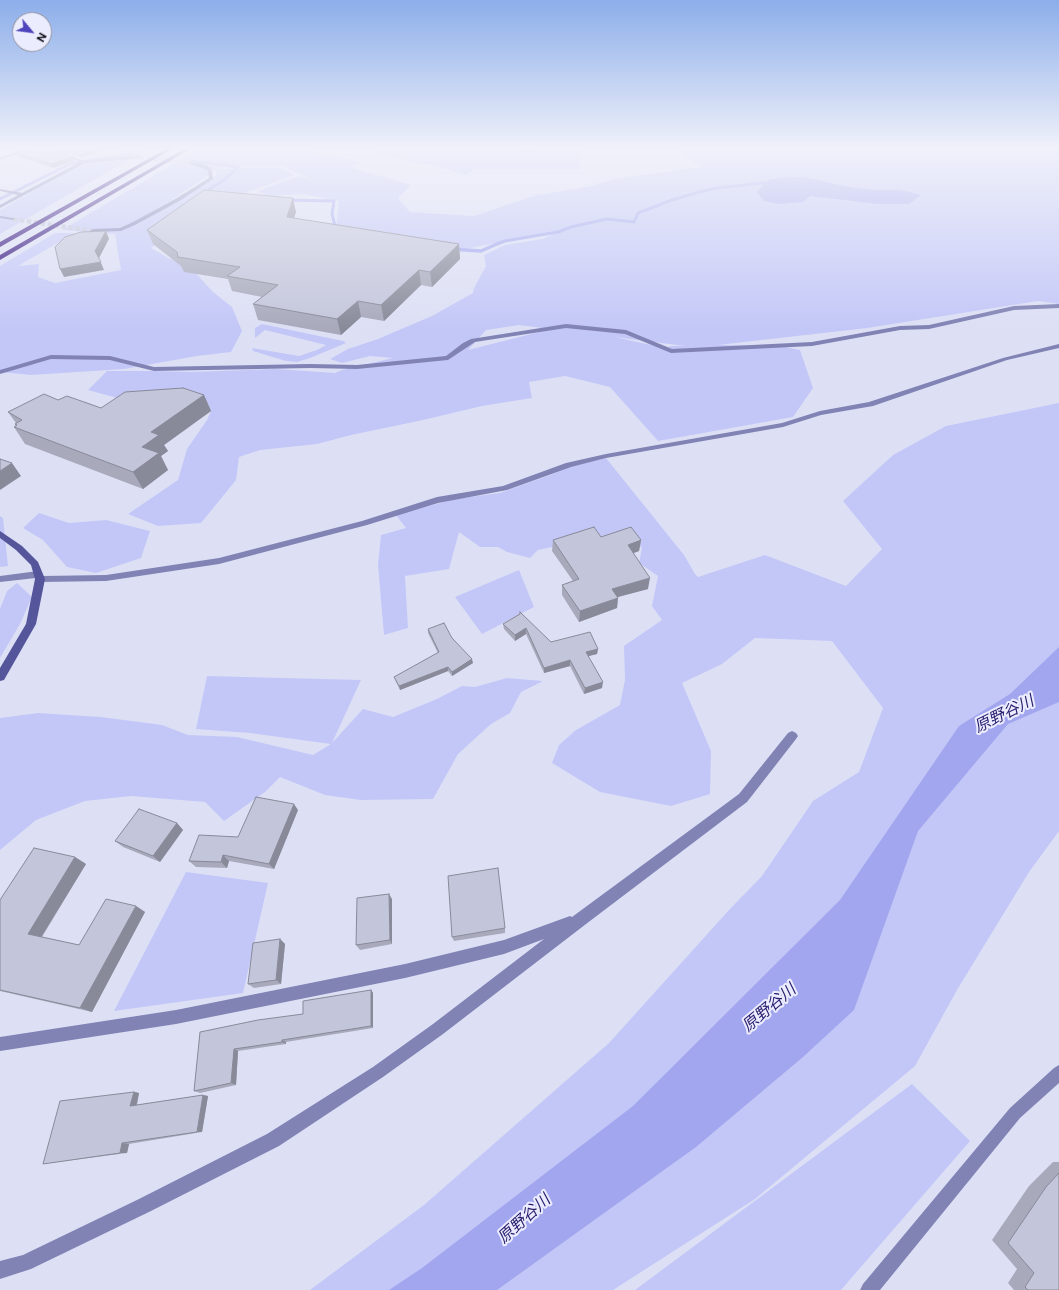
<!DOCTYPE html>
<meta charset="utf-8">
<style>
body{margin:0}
#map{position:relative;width:1059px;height:1290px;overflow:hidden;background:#dde0f5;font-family:"Public Sans",sans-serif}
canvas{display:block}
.north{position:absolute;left:12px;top:12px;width:40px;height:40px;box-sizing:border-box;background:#ebedff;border:1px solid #9193a1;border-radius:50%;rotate:119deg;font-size:11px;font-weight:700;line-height:16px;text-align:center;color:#0b0c13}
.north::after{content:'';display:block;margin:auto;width:14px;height:18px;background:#4f44bb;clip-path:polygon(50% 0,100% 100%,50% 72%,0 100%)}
</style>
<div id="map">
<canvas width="1059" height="1290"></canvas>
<div class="north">N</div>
</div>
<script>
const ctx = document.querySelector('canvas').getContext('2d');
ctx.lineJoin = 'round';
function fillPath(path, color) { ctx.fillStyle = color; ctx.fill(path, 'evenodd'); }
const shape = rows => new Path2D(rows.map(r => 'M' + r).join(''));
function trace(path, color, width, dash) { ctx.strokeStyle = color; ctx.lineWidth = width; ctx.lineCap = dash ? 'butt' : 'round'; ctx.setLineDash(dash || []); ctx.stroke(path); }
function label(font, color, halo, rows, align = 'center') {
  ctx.font = font + ' "Public Sans","Noto Sans JP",sans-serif'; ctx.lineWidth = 4; ctx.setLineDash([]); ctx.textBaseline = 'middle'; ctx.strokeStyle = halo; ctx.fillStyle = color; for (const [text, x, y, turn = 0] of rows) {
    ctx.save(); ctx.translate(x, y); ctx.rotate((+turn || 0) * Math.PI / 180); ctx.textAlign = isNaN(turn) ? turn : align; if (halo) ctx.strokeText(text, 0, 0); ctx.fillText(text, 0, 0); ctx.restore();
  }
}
const green = shape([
 [129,148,152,148,113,169,0,234,0,210,84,162,114,158],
 [200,148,296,148,361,162,352,168,411,185,398,198,410,212,474,216,533,196,591,186,614,179,700,167,683,156,681,148,1059,148,1059,304,1038,301,867,328,718,345,780,346,800,350,813,388,793,417,658,441,610,387,565,376,529,382,532,398,482,406,423,420,351,435,317,444,260,450,239,457,236,480,201,523,158,526,128,514,178,480,187,449,207,420,211,411,128,401,88,390,107,371,155,371,191,372,276,369,335,373,342,370,393,358,370,356,342,363,330,359,348,349,378,339,432,316,473,293,474,288,486,266,484,255,505,245,542,239,556,233,531,236,450,252,336,230,339,201,303,194,268,196,258,191,299,176,313,179,281,166,220,167,218,169,278,167,294,175,250,191,224,204,209,202,151,248,170,259,185,261,213,292,232,307,242,331,231,352,197,356,124,369,31,375,0,372,0,266,55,233,75,233,18,266,39,264,38,277,55,283,121,270,115,234,62,230],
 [217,169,216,176,145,218,133,230,146,215,170,201],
 [519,325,551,329,468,350,486,330],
 [614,337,685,346,671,346,665,348],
 [364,148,582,148,580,169,474,169,467,175,446,169,424,164,419,164],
 [262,324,343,341,346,343,310,358,297,362,286,361,253,351,252,348,299,356,317,350,326,345,265,330,255,338,255,328],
 [1059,403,1059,831,1029,872,957,990,915,1066,755,1199,613,1290,310,1290,424,1205,609,1043,729,910,762,876,813,801,859,772,883,708,832,641,755,638,722,664,682,683,711,751,710,794,671,806,600,792,552,763,559,745,576,730,620,705,625,680,624,646,662,620,652,606,658,576,639,563,642,548,630,538,593,538,538,550,530,558,507,552,498,547,480,547,459,532,449,569,405,576,408,628,384,635,378,565,381,535,406,528,396,515,455,499,500,493,550,475,572,466,606,458,684,555,695,574,698,577,765,555,846,586,882,549,843,501,893,455,946,426],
 [39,513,69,523,106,520,150,531,141,558,96,573,67,567,43,540,23,528],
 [0,516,3,518,8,566,0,567],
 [519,570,534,607,482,634,455,597],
 [17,583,32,597,20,624,0,658,0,609,7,591],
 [207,676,361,680,332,743,363,709,393,717,437,699,462,686,475,687,507,678,543,681,521,692,510,713,491,724,458,754,433,799,361,800,325,795,280,777,265,792,224,821,205,802,131,796,85,801,36,820,0,850,0,718,38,713,101,717,162,725,188,735,237,737,313,755,331,744,250,733,196,729],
 [186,872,268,883,243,993,114,1011],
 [912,1084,970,1141,841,1290,635,1290]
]);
const water = shape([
 [803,177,849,187,874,190,901,190,921,195,909,204,878,204,810,196,803,202,779,204,764,201,757,192,768,180,780,178],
 [1059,647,1059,702,1008,724,918,831,854,1010,803,1057,696,1147,497,1290,389,1290,422,1268,633,1106,840,900,959,726,1010,694]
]);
const streamFar1 = shape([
 [192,161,238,167,224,180,202,194],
 [0,199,70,164,121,155,143,157],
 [286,200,334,201,332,214,336,230,338,230],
 [497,244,505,241,558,232,571,227,607,219,634,222,638,213,672,200,699,192,718,188,763,183,773,184]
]);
const stream = shape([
 [451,249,481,251,499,243]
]);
const streetTunnel = shape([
 [140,158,191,163],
 [13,219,93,231]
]);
const street = shape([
 [27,148,34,148,0,160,0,158,27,148],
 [73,148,80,148,67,154,84,161,128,156,142,158,85,163,0,208,0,205,18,195,0,191,0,189,22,193,80,162,63,155,64,152,73,148],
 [525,148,530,148,530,149,528,150,525,148],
 [189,162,203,164,209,167,212,171,213,179,181,200,137,224,121,231,91,232,90,231,93,229,120,228,133,222,177,198,209,178,208,171,205,169,189,164,189,162],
 [0,216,13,218,15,219,13,220,0,218,0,216],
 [1059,304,1059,308,1014,310,929,329,900,330,812,346,671,353,625,334,566,328,475,342,448,360,357,369,310,368,154,371,110,360,51,359,0,374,0,370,51,355,110,356,154,367,310,364,357,365,446,356,463,343,471,339,566,324,626,330,672,349,812,342,900,326,929,325,1014,306,1059,304],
 [1059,344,1059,348,1007,360,873,406,821,415,783,427,606,458,571,467,507,490,438,503,367,525,219,564,106,581,40,582,37,581,36,578,0,582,0,576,38,571,41,572,42,576,106,575,219,558,362,521,437,497,503,486,566,463,606,454,782,423,820,411,869,402,1003,358,1059,344],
 [792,731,796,733,798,736,796,739,747,802,586,924,443,1034,383,1077,279,1146,151,1211,31,1269,0,1279,0,1261,23,1255,139,1199,267,1134,373,1067,433,1024,544,939,504,954,405,978,176,1024,0,1051,0,1037,176,1010,405,964,504,940,570,916,572,917,739,794,788,733,792,731],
 [1059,1065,1059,1083,1020,1118,880,1290,860,1290,863,1284,1010,1108,1054,1068,1059,1065]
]);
const secondary = shape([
 [0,531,22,546,38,562,45,579,36,624,4,680,0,681,0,668,26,624,35,579,31,565,16,550,0,538,0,531]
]);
const highway = shape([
 [168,148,174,148,0,247,0,242,168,148],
 [186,148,192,148,0,260,0,255,186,148]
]);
const wall = shape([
 [107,148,82,158,71,154,69,150],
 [63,151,63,153,72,157,74,161,53,168,19,157,17,153],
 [296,212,294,218,459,244,460,259,432,287,421,285,384,321,361,317,341,335,258,320,253,304,262,297,232,291,228,279,184,272,181,266,153,244,147,230],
 [204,395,211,411,164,445,168,451,161,456,168,470,143,489,25,444,14,427,16,425,15,424,16,423,8,412,58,400,101,408],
 [601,537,641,540,639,551,633,553,648,589,618,597,617,608,579,622,562,595,562,585,573,581,552,551,553,540],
 [520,614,551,642,598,649,597,654,588,656,602,688,584,694,570,666,544,673,526,634,515,641,504,629,503,624],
 [428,629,452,638,473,663,452,676,448,671,400,690,394,677,438,653,428,633],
 [298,810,274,869,229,861,227,868,196,867,189,861,238,837],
 [177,823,183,830,160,862,123,847,115,841],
 [75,857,86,864,42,937,79,945,136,906,145,912,92,1012,0,991,0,900],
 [392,899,392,944,360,950,356,945],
 [505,928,505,933,454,941,452,937],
 [280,939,285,944,281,984,254,988,248,984],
 [371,990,373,993,373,1028,286,1042,286,1044,238,1051,236,1085,200,1093,194,1091,200,1032,303,1014],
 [134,1092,139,1093,137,1105,203,1095,208,1096,202,1132,129,1144,127,1153,50,1163,43,1164],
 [1053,1162,1059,1162,1059,1290,1014,1290,1008,1283,1017,1269,992,1240,1029,1186]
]);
const shadedWall = shape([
 [61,148,69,148,63,151,62,156,60,152],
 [96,148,107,148,82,158,80,155],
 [72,157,74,161,53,168,51,164],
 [293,198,296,212,290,231,287,217],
 [106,231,109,239,99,258,104,270,64,277,60,269,95,251],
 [459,244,460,259,432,287,430,272],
 [419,270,421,285,384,321,381,305],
 [358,301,361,317,341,335,337,319],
 [204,395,211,411,164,445,168,451,161,456,168,470,143,489,133,472,142,447,151,432],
 [12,463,21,476,0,490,0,471],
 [641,540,639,551,626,556,628,545],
 [650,578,648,589,610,599,612,589],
 [618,598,617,608,579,622,580,611],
 [526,628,526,634,515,641,515,635],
 [598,649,597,654,585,657,586,652],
 [472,659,473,663,452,676,452,672],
 [570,660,570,666,544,673,544,668],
 [448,667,448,671,400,690,399,686],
 [603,682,602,688,584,694,585,688],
 [294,804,298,810,274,869,269,864],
 [177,823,183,830,160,862,153,856],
 [223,855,229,861,227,868,221,862],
 [75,857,86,864,40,939,28,934],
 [389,894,392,899,392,944,390,940],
 [136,906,145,912,92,1012,80,1008],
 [280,939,285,944,281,984,276,980],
 [371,990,373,993,373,1028,371,1026],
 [282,1040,286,1042,286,1044,282,1042],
 [234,1049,238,1051,236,1085,231,1083],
 [134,1092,139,1093,136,1107,130,1106],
 [203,1095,208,1096,202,1132,197,1132],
 [122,1143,129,1144,127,1153,120,1153]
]);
const building = shape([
 [30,148,61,148,60,152,72,157,51,164,17,153,30,148],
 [73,148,96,148,80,155,69,150,73,148],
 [204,190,293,198,287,217,459,244,430,272,419,270,381,305,358,301,337,319,253,304,278,285,227,276,240,267,178,257,177,252,147,230,204,190],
 [106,231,95,251,101,262,60,269,55,247,65,237,81,232,106,231],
 [183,388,204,395,151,432,159,435,142,447,159,453,133,472,14,427,17,425,15,424,22,420,8,412,44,394,58,400,67,396,101,408,125,392,183,388],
 [0,459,12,463,0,471,0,459],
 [594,527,601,537,631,527,641,540,628,545,650,578,612,589,618,598,580,611,562,585,579,579,553,540,594,527],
 [520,612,551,642,590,632,598,649,586,652,603,682,585,688,570,660,544,668,526,628,515,635,503,624,520,614,520,612],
 [444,623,452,638,472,659,452,672,448,667,399,686,394,677,439,652,428,629,444,623],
 [256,797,294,804,269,864,223,855,221,862,189,861,199,835,238,837,256,797],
 [139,809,177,823,153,856,115,841,139,809],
 [34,848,75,857,28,934,79,945,106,899,136,906,80,1008,0,990,0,900,34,848],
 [498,868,505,928,452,937,448,876,498,868],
 [389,894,390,940,356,945,357,898,389,894],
 [280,939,276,980,248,984,253,943,280,939],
 [371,990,371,1026,282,1040,282,1042,234,1049,231,1083,194,1091,200,1032,258,1020,303,1014,303,1001,371,990],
 [134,1092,130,1106,203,1095,197,1132,122,1143,120,1153,43,1164,60,1101,134,1092],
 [1059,1173,1059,1290,1028,1290,1025,1287,1034,1273,1008,1243,1046,1187,1059,1173]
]);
const nearWaternames = [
 ["原野谷川",1004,714,-26],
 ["原野谷川",769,1008,-40],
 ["原野谷川",524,1219,-42]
];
fillPath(green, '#c3c7f7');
fillPath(water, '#a2a6ee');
trace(streamFar1, '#a2a6ee', 3);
trace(stream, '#a2a6ee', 3.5);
trace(streetTunnel, '#bec0d3', 4.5, [4.5, 2.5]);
fillPath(street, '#8083b4');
fillPath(secondary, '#54559b');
fillPath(highway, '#250575');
fillPath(wall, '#a8a9bb');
fillPath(shadedWall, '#888a99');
fillPath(building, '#c3c5da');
trace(building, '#888a99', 1);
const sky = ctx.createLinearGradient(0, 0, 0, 329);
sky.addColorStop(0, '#8caeea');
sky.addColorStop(0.45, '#f0f1fa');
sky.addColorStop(1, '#f0f1fa00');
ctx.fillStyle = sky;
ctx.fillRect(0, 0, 1059, 329);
label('italic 16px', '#271c6d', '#ebedff', nearWaternames);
</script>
